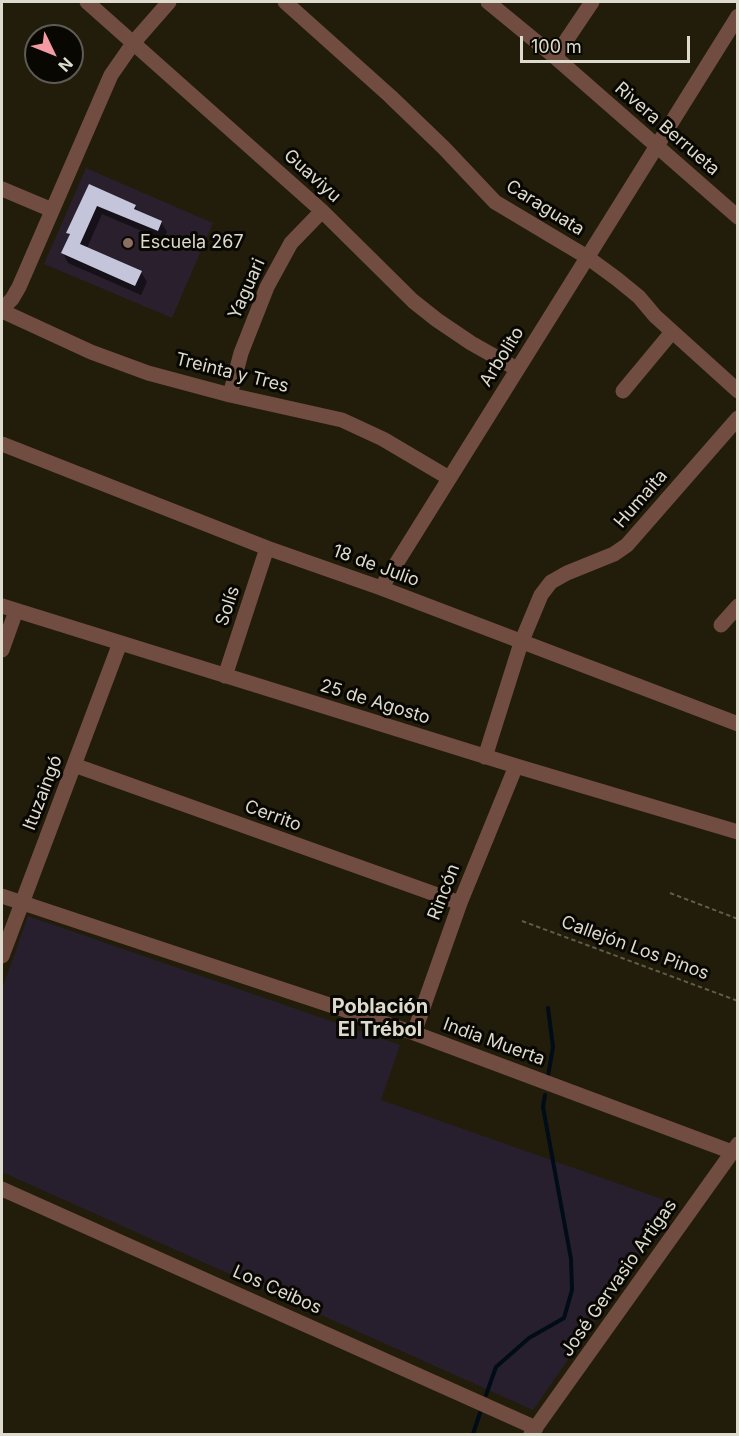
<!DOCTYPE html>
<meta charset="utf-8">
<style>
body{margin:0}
#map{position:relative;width:739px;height:1436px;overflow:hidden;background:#221c0a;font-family:Inter,sans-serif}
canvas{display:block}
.frame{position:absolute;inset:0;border:3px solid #dddace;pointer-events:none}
.north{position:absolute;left:24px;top:24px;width:60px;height:60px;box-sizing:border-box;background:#090702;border:2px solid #5e5b54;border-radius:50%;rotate:133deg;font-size:16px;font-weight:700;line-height:24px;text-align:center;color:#dddace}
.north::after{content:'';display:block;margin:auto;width:21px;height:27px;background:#f49aa2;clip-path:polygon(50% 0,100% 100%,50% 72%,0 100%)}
.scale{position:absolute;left:520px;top:36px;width:170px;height:27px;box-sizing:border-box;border:3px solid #dddace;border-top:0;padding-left:8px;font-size:18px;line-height:21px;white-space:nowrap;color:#dddace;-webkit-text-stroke:4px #090702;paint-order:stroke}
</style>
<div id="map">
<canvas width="739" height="1436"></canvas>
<div class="frame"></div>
<div class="north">N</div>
<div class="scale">100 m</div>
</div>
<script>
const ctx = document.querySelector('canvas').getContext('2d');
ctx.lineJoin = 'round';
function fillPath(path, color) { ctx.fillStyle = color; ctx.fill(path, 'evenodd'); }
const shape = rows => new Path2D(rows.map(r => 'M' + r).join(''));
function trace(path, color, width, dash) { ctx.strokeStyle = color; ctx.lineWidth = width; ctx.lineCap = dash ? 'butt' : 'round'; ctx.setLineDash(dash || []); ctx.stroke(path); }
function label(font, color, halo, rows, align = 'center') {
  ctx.font = font + ' Inter,sans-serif'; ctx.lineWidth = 6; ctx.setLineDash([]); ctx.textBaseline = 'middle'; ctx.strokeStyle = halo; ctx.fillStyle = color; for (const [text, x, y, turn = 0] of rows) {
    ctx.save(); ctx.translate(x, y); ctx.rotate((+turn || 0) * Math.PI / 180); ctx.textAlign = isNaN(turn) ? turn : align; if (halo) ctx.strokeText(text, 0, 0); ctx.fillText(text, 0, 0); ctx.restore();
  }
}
const industrial = shape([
 [28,916,400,1045,381,1100,676,1204,533,1410,2,1172,2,989]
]);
const education = shape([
 [86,168,213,223,172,318,44,264]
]);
const shadow = shape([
 [90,186,135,206,138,212,161,222,167,232,163,240,102,214,87,248,141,272,147,282,141,295,68,263,63,253,70,237,68,233]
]);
const stream = shape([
 [548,1076,553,1047,548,1008],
 [486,1395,496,1367,529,1338,564,1318,572,1290,571,1259,543,1107,545,1095],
 [473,1434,480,1413]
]);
const building = shape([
 [89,184,136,205,134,209,162,221,158,231,97,206,80,244,142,271,135,286,61,253,70,234,66,233]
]);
const path = shape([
 [670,893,738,919],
 [522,921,738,1001]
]);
const minor = shape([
 [87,2,322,211,413,301,437,320,471,343,517,369],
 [285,2,390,96,444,148,495,202,587,257,617,279,639,297,655,316,738,391],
 [488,2,555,57,738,217],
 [555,57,592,2],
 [2,189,52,210],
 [2,309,12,299,19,287,111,75,134,42,169,2],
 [2,311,91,352,148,373,230,395,342,420,383,439,449,478],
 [623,391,672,332],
 [230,395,241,353,267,287,291,243,322,211],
 [2,444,267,548,381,588,738,724],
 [381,588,738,16],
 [2,606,516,766,738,832],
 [721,625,738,606],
 [2,650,16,611],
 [225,676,267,548],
 [485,757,521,643,541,595,551,582,567,573,614,554,627,545,738,418],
 [74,765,460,903],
 [2,896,414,1033,732,1152],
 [2,956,120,643],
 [414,1033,460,903,516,766],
 [2,1189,536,1428],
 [531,1434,738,1144]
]);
const markers = [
 [128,243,6,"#8d6e63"]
];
const streetNames = [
 ["Rivera Berrueta",667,129,41],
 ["Guaviyu",312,176,42],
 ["Caraguata",545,208,32],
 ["Yaguari",247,289,-66],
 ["Arbolito",502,357,-58],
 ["Treinta y Tres",232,373,14],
 ["Humaita",641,499,-49],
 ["18 de Julio",376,566,20],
 ["Solís",228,606,-72],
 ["25 de Agosto",375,702,17],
 ["Ituzaingó",43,793,-69],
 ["Cerrito",273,816,20],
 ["Rincón",444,892,-69],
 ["Callejón Los Pinos",635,948,20],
 ["India Muerta",494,1042,20],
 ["José Gervasio Artigas",619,1278,-55],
 ["Los Ceibos",277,1290,24]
];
const poiNames = [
 ["Escuela 267",140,243]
];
const neighbourhoodNames = [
 ["Población",380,1007],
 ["El Trébol",380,1030]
];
fillPath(industrial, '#281f2e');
fillPath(education, '#2a1f2d');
fillPath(shadow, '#0007');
trace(stream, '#000c17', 4);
fillPath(building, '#c4c4db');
trace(path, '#605b4b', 2, [4.5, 3]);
trace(minor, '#714c40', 15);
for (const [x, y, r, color] of markers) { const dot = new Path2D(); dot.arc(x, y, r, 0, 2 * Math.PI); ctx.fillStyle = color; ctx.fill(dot); trace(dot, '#090702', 2); }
label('18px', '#dddace', '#090702', streetNames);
label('18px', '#dddace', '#090702', poiNames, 'left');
label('bold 20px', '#dddace', '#090702', neighbourhoodNames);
</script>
